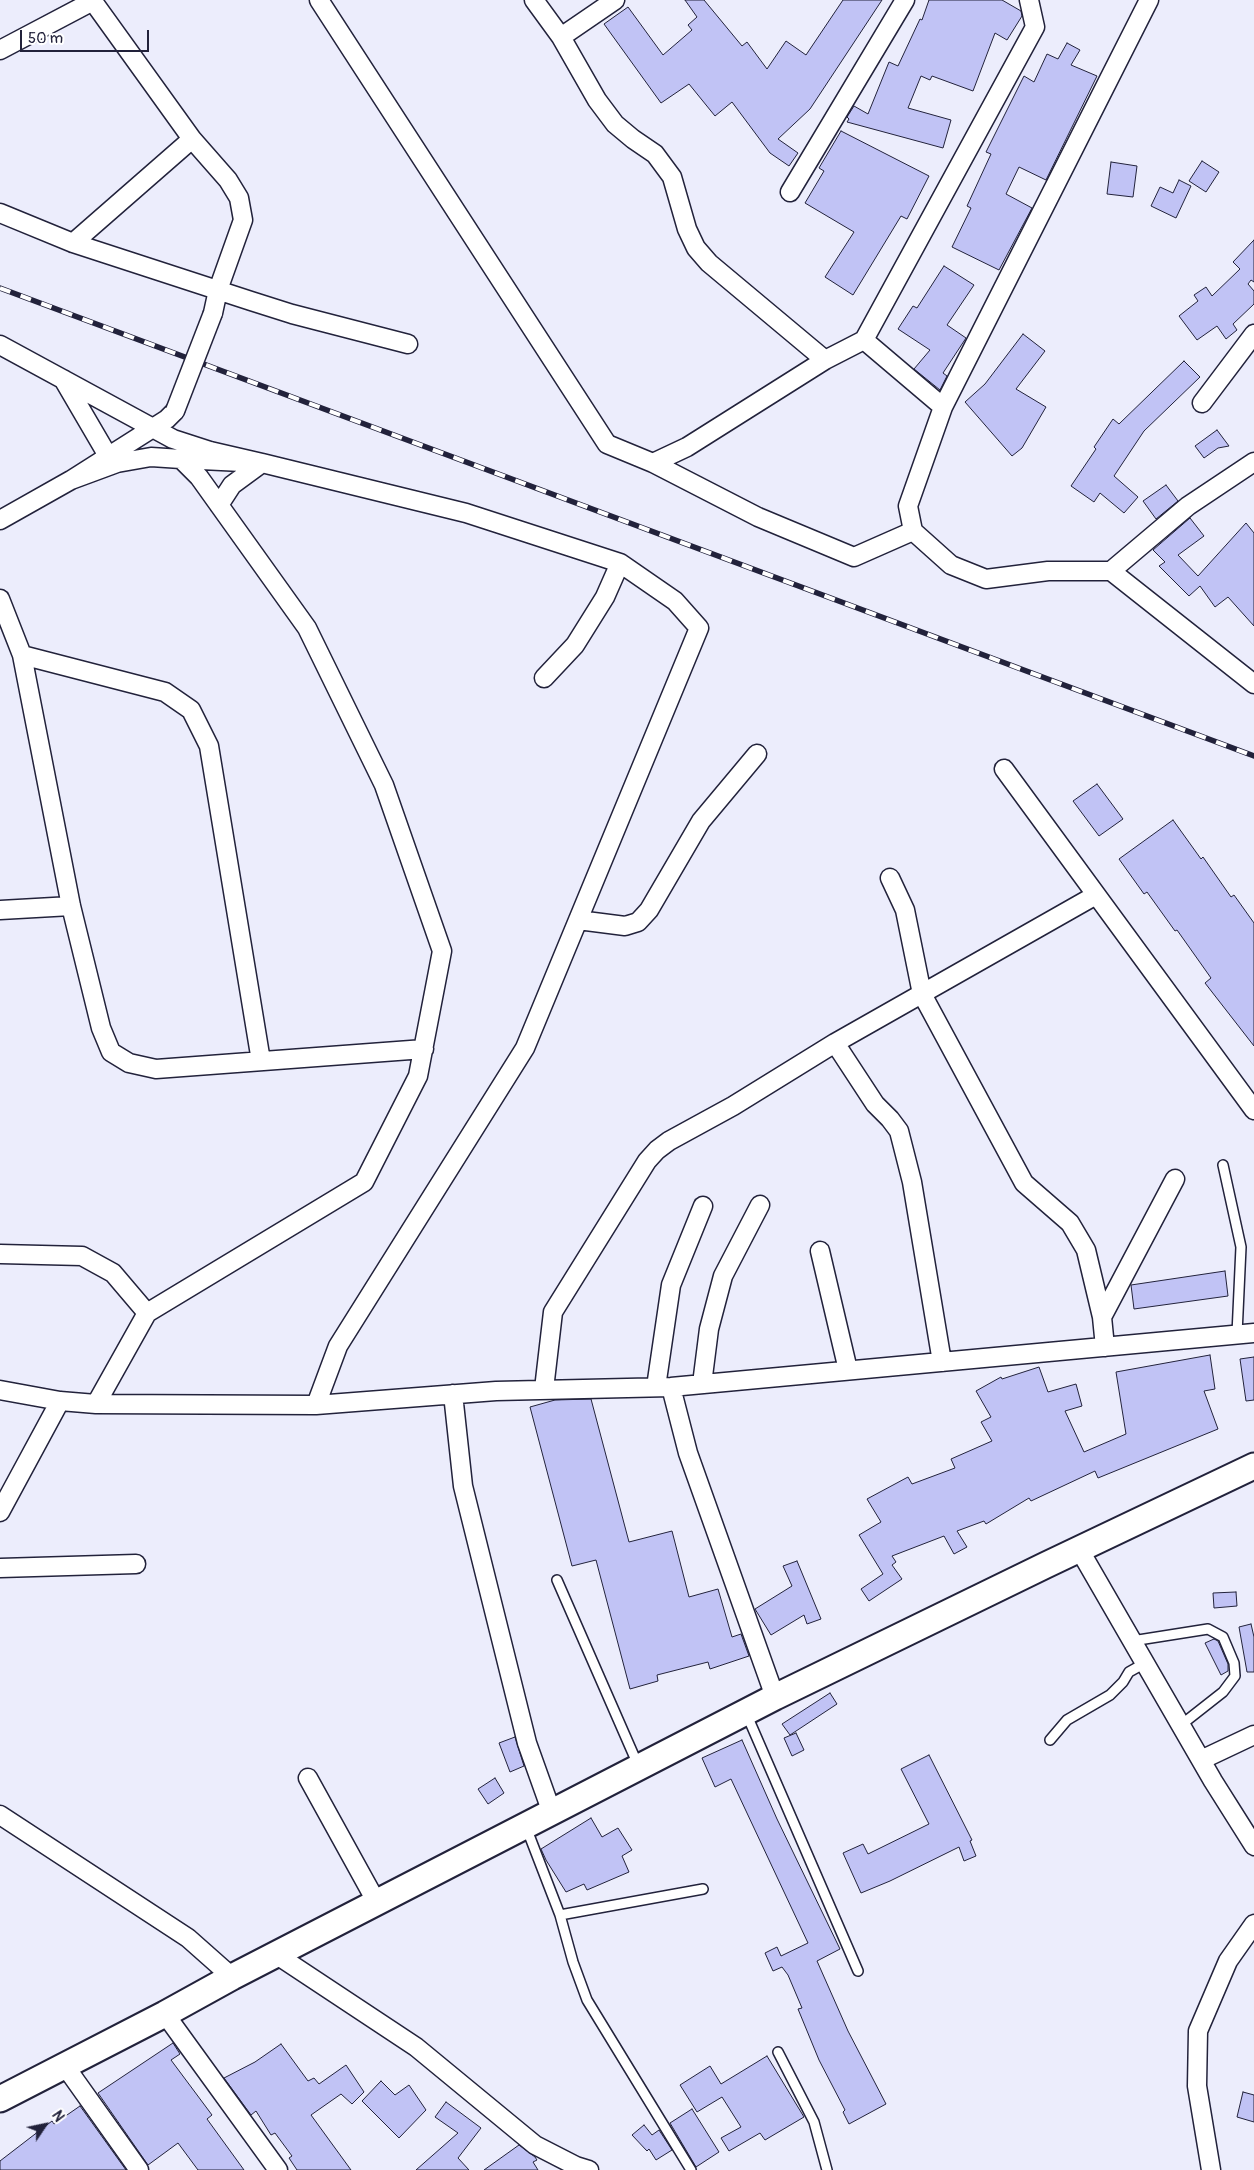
<!DOCTYPE html>
<style>
body{margin:0}
#map{position:relative;width:1254px;height:2170px;overflow:hidden;background:#ecedfc;font-family:Pangolin,sans-serif}
canvas{display:block}
.north{position:absolute;left:20px;top:2100px;width:50px;height:50px;-webkit-text-stroke:4px #fff;paint-order:stroke;rotate:56deg;font-size:14px;font-weight:700;line-height:20px;text-align:center;color:#22223b}
.north::after{content:'';display:block;margin:auto;width:18px;height:22px;background:#22223b;clip-path:polygon(50% 0,100% 100%,50% 72%,0 100%)}
.scale{position:absolute;left:20px;top:30px;width:129px;height:22px;box-sizing:border-box;border:2px solid #22223b;border-top:0;padding-left:6px;font-size:15px;line-height:18px;white-space:nowrap;color:#22223b;-webkit-text-stroke:4px #fff;paint-order:stroke}
</style>
<div id="map">
<canvas width="1254" height="2170"></canvas>
<div class="north">N</div>
<div class="scale">50 m</div>
</div>
<script>
const ctx = document.querySelector('canvas').getContext('2d');
ctx.lineJoin = 'round';
function fillPath(path, color) { ctx.fillStyle = color; ctx.fill(path, 'evenodd'); }
const shape = rows => new Path2D(rows.map(r => 'M' + r).join(''));
function trace(path, color, width, dash) { ctx.strokeStyle = color; ctx.lineWidth = width; ctx.lineCap = dash ? 'butt' : 'round'; ctx.setLineDash(dash || []); ctx.stroke(path); }
const building = shape([
 [685,0,704,0,742,46,747,42,767,69,786,41,806,55,843,0,882,0,810,109,778,139,798,153,789,166,770,153,732,102,715,116,689,84,661,103,604,24,628,7,663,55,692,30,688,25,697,17,685,0],
 [929,0,1002,0,1021,11,1022,16,1007,40,995,33,973,91,932,76,930,80,921,76,908,108,951,120,943,148,847,122,849,119,847,117,854,106,868,114,889,62,898,66,920,19,922,20,929,0],
 [1067,43,1080,50,1071,65,1097,76,1046,180,1019,167,1006,194,1032,208,999,270,952,247,971,208,967,206,991,154,986,152,1024,76,1034,82,1047,54,1058,59,1067,43],
 [841,131,929,176,907,219,901,216,853,295,825,277,854,232,805,203,824,171,819,168,841,131],
 [1202,161,1219,172,1206,192,1189,181,1202,161],
 [1111,162,1137,166,1133,197,1107,194,1111,162],
 [1179,180,1191,186,1176,218,1151,206,1160,187,1173,193,1179,180],
 [1254,240,1254,282,1251,280,1248,284,1254,291,1254,304,1233,324,1237,330,1226,339,1217,326,1197,340,1179,316,1198,301,1194,295,1206,287,1212,296,1240,269,1233,262,1254,240],
 [944,266,974,285,947,325,966,338,943,373,947,376,940,390,914,369,930,350,898,329,913,306,917,308,944,266],
 [1023,334,1045,351,1016,389,1046,407,1022,448,1012,456,965,402,985,384,1023,334],
 [1184,361,1200,377,1144,431,1114,476,1138,497,1124,513,1100,493,1094,502,1071,486,1096,449,1094,447,1113,419,1119,424,1184,361],
 [1217,430,1229,446,1218,448,1204,458,1195,446,1217,430],
 [1166,485,1178,501,1156,519,1143,501,1166,485],
 [1190,518,1204,536,1178,555,1198,576,1246,523,1254,533,1254,626,1228,597,1215,607,1200,586,1189,596,1159,566,1165,562,1153,550,1190,518],
 [1097,784,1123,819,1099,836,1073,801,1097,784],
 [1173,820,1201,859,1203,857,1231,897,1234,895,1254,923,1254,1046,1205,983,1211,978,1177,930,1175,931,1147,892,1144,894,1119,859,1173,820],
 [1225,1271,1228,1296,1134,1309,1131,1285,1225,1271],
 [1210,1355,1215,1389,1204,1391,1218,1429,1098,1478,1095,1471,1031,1501,1029,1498,986,1524,984,1521,957,1531,967,1547,954,1554,944,1536,892,1556,896,1562,892,1565,902,1579,869,1601,861,1589,883,1574,859,1535,881,1522,867,1499,908,1477,912,1484,955,1468,951,1459,992,1441,981,1422,991,1417,976,1391,1001,1377,1002,1379,1039,1367,1048,1392,1076,1384,1082,1406,1065,1411,1084,1452,1126,1434,1116,1372,1210,1355],
 [1254,1357,1254,1400,1246,1401,1240,1359,1254,1357],
 [591,1399,629,1542,672,1531,689,1597,718,1589,732,1637,741,1634,749,1656,710,1669,708,1662,657,1675,658,1681,630,1689,596,1560,572,1566,530,1407,555,1400,591,1399],
 [797,1561,821,1619,807,1624,804,1615,771,1635,755,1609,792,1586,783,1566,797,1561],
 [1236,1592,1237,1606,1214,1608,1213,1593,1236,1592],
 [1251,1624,1254,1637,1254,1672,1247,1672,1239,1627,1251,1624],
 [1214,1639,1218,1641,1228,1664,1228,1671,1221,1675,1205,1643,1214,1639],
 [830,1693,837,1704,790,1735,782,1724,830,1693],
 [796,1733,804,1750,792,1756,784,1738,796,1733],
 [515,1737,524,1766,510,1772,499,1743,515,1737],
 [742,1740,777,1819,840,1949,817,1961,848,2031,886,2104,849,2124,843,2112,845,2110,819,2060,798,2009,802,2008,788,1975,782,1967,773,1971,765,1953,777,1947,781,1956,808,1943,731,1779,715,1787,702,1758,742,1740],
 [929,1755,972,1840,970,1841,976,1856,964,1861,959,1847,890,1881,861,1893,843,1853,863,1844,868,1854,929,1824,901,1769,929,1755],
 [495,1778,504,1793,488,1804,478,1789,495,1778],
 [591,1818,602,1837,618,1828,632,1850,622,1856,629,1872,587,1890,584,1884,566,1892,546,1860,541,1849,591,1818],
 [173,2043,180,2054,171,2060,212,2115,207,2119,244,2170,198,2170,178,2143,148,2165,98,2093,173,2043],
 [281,2044,308,2081,314,2078,319,2084,346,2065,364,2092,352,2104,341,2094,311,2115,351,2170,297,2170,289,2158,292,2156,275,2133,271,2135,256,2111,251,2115,224,2078,255,2062,281,2044],
 [767,2056,804,2117,765,2140,760,2133,729,2151,721,2138,741,2127,722,2097,697,2112,680,2085,710,2066,721,2084,767,2056],
 [381,2081,395,2095,409,2085,426,2110,399,2138,362,2101,381,2081],
 [1243,2092,1254,2095,1254,2122,1237,2117,1243,2092],
 [446,2102,481,2128,458,2158,469,2170,416,2170,458,2133,435,2117,446,2102],
 [80,2106,126,2170,0,2170,0,2161,52,2121,54,2124,80,2106],
 [692,2109,719,2152,696,2167,670,2123,692,2109],
 [644,2125,652,2135,659,2130,672,2150,656,2160,649,2149,647,2151,632,2135,644,2125],
 [519,2145,535,2157,537,2160,533,2162,538,2170,484,2170,519,2145]
]);
const service = shape([
 [1223,1165,1241,1247,1237,1334],
 [557,1580,638,1765],
 [1132,1641,1208,1629,1223,1637,1234,1663,1235,1676,1223,1692,1181,1725],
 [746,1713,858,1971],
 [1050,1740,1067,1720,1110,1695,1123,1682,1129,1672,1145,1663],
 [526,1827,560,1915,573,1962,587,2000,691,2170],
 [560,1915,703,1889],
 [778,2052,814,2122,827,2170]
]);
const minor = shape([
 [92,0,192,139,228,180,239,198,243,220,218,290,213,313],
 [319,0,607,444,653,463,758,517,854,557,913,531],
 [534,0,561,37,597,100,615,124,633,139,655,154,672,177,687,229,696,248,709,263,825,360],
 [561,37,615,0],
 [0,50,93,1],
 [790,192,905,0],
 [0,213,73,243,251,301,292,314,408,344],
 [73,243,192,139],
 [864,340,943,407],
 [0,345,173,439,210,451,262,463,181,459],
 [63,379,108,456],
 [1202,403,1254,334],
 [1254,462,1188,506,1111,571,1254,684],
 [653,463,687,447,825,360,864,340,1035,27,1029,0],
 [71,480,117,463,151,457,181,459,199,477,307,628,384,785,442,951,418,1076,364,1182,147,1313,96,1404],
 [219,505,232,485,262,463,466,513,620,563,675,601,699,628,525,1048,338,1346,316,1405],
 [0,520,71,480,167,419,175,411],
 [1111,571,1048,571,986,579,951,565,913,531,908,506,943,407,1149,0],
 [0,599,22,655,71,906,101,1028,111,1052,129,1063,156,1069,424,1049],
 [22,655,165,692,191,710,209,746,261,1061],
 [544,678,575,645,605,597,620,563],
 [1004,769,1254,1110],
 [890,878,905,910,922,994,1024,1183,1070,1223,1086,1250,1102,1317,1105,1347],
 [0,910,71,906],
 [578,920,625,926,638,922,649,910,701,821,757,754],
 [835,1043,875,1104,890,1119,899,1131,912,1182,942,1362],
 [820,1251,848,1370],
 [0,1254,82,1256,113,1273,147,1313],
 [1102,1317,1175,1179],
 [702,1384,709,1329,723,1276,760,1205],
 [656,1387,671,1285,703,1206],
 [671,1387,688,1453,775,1697],
 [544,1389,553,1312,647,1161,657,1150,669,1141,733,1106,835,1043,1096,895],
 [0,1390,60,1401,96,1404,316,1405,496,1391,671,1387,1254,1333],
 [453,1394,463,1486,527,1743,552,1813],
 [0,1512,60,1401],
 [1079,1549,1213,1781,1254,1846],
 [0,1568,136,1564],
 [1201,1760,1254,1735],
 [308,1778,377,1903],
 [0,1815,188,1938,232,1977],
 [277,1955,416,2047,535,2145,576,2166,589,2170],
 [165,2014,278,2170],
 [65,2066,139,2170],
 [1211,2170,1197,2086,1198,2031,1228,1961,1254,1924]
]);
const secondary = shape([
 [0,2099,165,2014,232,1977,775,1697,1046,1565,1254,1466]
]);
const rail = shape([
 [0,288,1254,756]
]);
const minorBridge = shape([
 [175,411,213,313]
]);
fillPath(building, '#c1c3f5');
trace(building, '#22223b', 1);
trace(service, '#22223b', 12);
trace(minor, '#22223b', 21);
trace(secondary, '#22223b', 29);
trace(service, '#fff', 9);
trace(minor, '#fff', 18);
trace(secondary, '#fff', 25);
trace(rail, '#22223b', 5.5);
trace(rail, '#fff', 4, [11]);
trace(minorBridge, '#22223b', 21, []);
trace(minorBridge, '#fff', 18);
</script>
